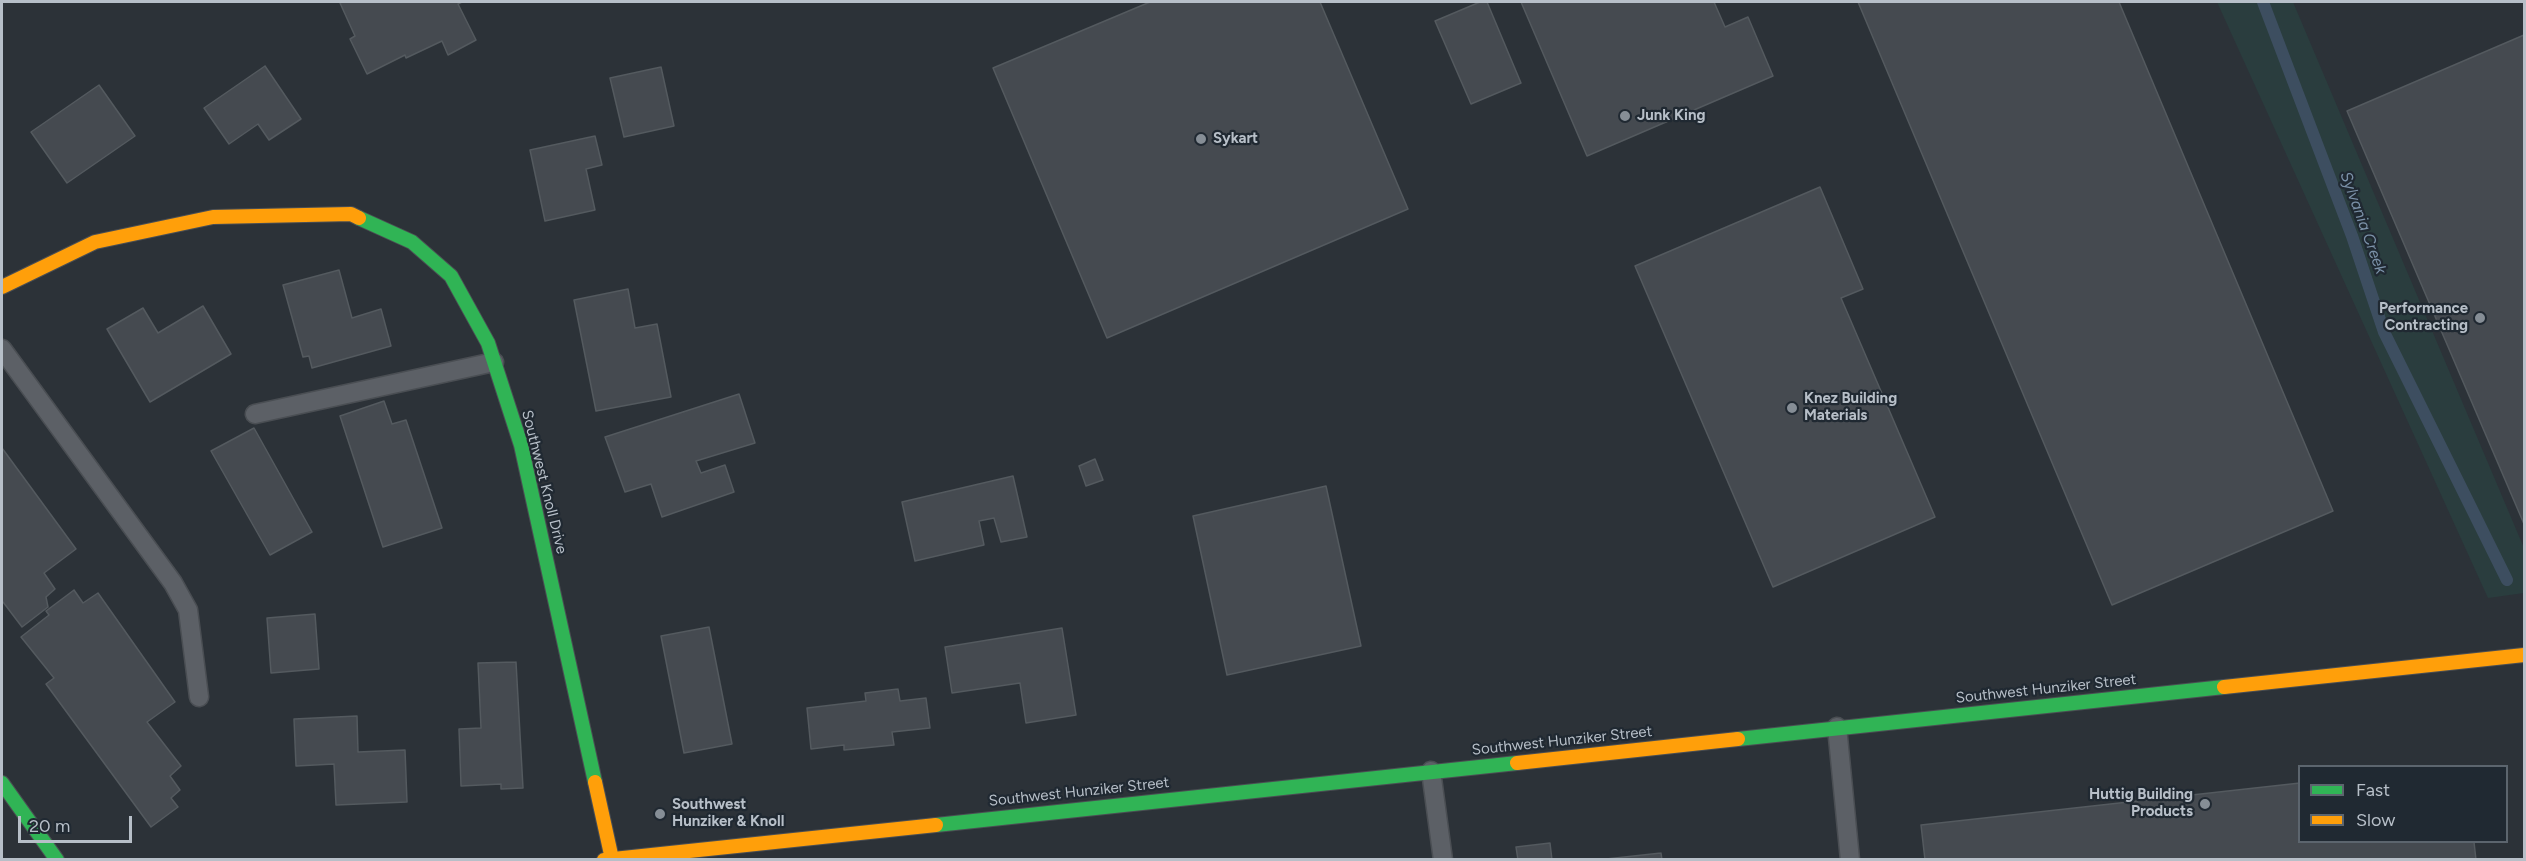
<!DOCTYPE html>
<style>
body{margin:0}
#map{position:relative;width:2526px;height:861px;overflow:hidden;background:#2c3238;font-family:Figtree,sans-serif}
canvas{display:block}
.frame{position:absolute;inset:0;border:3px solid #b7bfc8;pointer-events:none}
.legend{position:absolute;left:2298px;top:765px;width:210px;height:78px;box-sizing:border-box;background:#202932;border:2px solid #5c656e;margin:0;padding:8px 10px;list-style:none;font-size:18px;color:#b7bfc8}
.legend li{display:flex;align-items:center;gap:12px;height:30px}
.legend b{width:30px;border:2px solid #5c656e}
.scale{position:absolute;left:18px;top:816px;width:114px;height:27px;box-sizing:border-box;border:3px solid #b7bfc8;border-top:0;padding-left:8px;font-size:18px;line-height:21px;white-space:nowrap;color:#b7bfc8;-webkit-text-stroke:4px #202932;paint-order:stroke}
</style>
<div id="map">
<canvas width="2526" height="861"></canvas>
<div class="frame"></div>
<ul class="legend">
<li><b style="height:8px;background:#30b455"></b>Fast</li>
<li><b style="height:8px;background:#ff9f0a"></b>Slow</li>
</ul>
<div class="scale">20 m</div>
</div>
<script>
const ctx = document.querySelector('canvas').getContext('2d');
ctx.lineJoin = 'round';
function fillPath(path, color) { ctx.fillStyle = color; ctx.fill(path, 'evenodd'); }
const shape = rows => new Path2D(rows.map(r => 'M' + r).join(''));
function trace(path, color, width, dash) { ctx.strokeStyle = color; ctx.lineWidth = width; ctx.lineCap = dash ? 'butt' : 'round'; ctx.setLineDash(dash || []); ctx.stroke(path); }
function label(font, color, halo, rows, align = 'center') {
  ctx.font = font + ' Figtree,sans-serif'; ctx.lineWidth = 4.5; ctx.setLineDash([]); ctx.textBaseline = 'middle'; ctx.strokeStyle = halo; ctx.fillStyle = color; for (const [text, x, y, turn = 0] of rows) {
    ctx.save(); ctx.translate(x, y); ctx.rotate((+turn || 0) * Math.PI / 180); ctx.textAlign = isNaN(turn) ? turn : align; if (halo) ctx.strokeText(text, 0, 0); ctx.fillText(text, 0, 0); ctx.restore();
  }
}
const green = shape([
 [2217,2,2293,2,2524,548,2524,593,2488,598]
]);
const stream = shape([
 [2263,2,2352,236,2384,332,2507,580]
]);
const building = shape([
 [342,2,462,2,458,4,476,40,448,55,442,41,406,58,405,55,367,74,350,39,355,36,340,3,342,2],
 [1150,2,1320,2,1408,209,1107,338,993,68,1150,2],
 [1480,2,1487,2,1521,83,1471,104,1435,21,1480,2],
 [1521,2,1714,2,1725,27,1748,17,1773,76,1587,156,1521,2],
 [1858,2,2119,2,2333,511,2112,605,1858,2],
 [2524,35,2524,524,2347,111,2524,35],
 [265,66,301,119,269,140,258,124,229,144,204,108,265,66],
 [661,67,674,126,624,137,610,78,661,67],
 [99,85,135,136,67,183,31,132,99,85],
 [595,136,602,165,586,169,595,210,545,221,530,150,595,136],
 [1820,187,1863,289,1841,298,1935,517,1773,587,1635,266,1820,187],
 [339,270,352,318,381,309,391,346,312,368,309,356,303,357,283,285,339,270],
 [628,289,635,328,657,324,671,397,596,411,574,300,628,289],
 [203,306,231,354,150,402,107,329,143,308,158,333,203,306],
 [739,394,755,443,696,461,701,473,725,465,734,492,662,517,651,484,625,492,605,437,739,394],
 [384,401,392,424,406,420,442,528,383,547,340,416,384,401],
 [254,428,312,532,270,555,211,451,254,428],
 [2,448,76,549,44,573,55,589,46,597,48,607,22,627,3,602,2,603,2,448],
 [1095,459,1103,480,1086,486,1079,466,1095,459],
 [1013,476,1027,537,1001,542,994,518,979,521,984,545,915,561,902,502,1013,476],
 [1326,486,1361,646,1227,675,1193,516,1326,486],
 [74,590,83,603,98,593,175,702,147,722,181,766,170,776,180,790,171,798,178,807,151,827,46,684,54,678,21,637,49,615,46,611,74,590],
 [315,614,319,669,271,673,267,618,315,614],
 [709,627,732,744,684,753,661,636,709,627],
 [1062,628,1076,715,1026,723,1020,683,952,693,945,647,1062,628],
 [516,662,523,788,501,789,501,784,461,786,459,729,481,728,478,663,516,662],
 [898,689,900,701,926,698,930,728,892,732,894,745,844,750,844,745,811,749,807,708,866,701,865,693,898,689],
 [357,716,358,752,405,750,407,802,336,805,334,764,296,766,294,719,357,716],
 [2300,783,2300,842,2474,842,2476,860,1925,860,1921,825,2300,783],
 [1550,843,1552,860,1518,860,1516,847,1550,843],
 [1661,853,1662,860,1606,860,1606,859,1661,853]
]);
const lane = shape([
 [2,349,173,583,188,610,199,697],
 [255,414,494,362],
 [1837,727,1850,860],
 [1431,771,1443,860]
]);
const fast = shape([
 [359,218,412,242,451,276,488,343,521,445,595,782],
 [1738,739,2224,687],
 [2,783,57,860],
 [936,825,1517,763]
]);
const slow = shape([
 [2,287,95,242,213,217,351,214,359,218],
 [2224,687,2524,655],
 [1517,763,1738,739],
 [595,782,612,859],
 [604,860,936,825]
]);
const markers = [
 [1625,116,6,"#868e96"],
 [1201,139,6,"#868e96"],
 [2480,318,6,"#868e96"],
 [1792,408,6,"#868e96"],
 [2205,804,6,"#868e96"],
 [660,814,6,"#868e96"]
];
const poiNames = [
 ["Junk King",1637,116],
 ["Sykart",1213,139],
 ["Performance",2468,309,"right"],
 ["Contracting",2468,326,"right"],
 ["Knez Building",1804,399],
 ["Materials",1804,416],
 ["Huttig Building",2193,795,"right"],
 ["Products",2193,812,"right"],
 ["Southwest",672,805],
 ["Hunziker & Knoll",672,822]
];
const streetNames = [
 ["Southwest Knoll Drive",544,482,76],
 ["Southwest Hunziker Street",2046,689,-6],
 ["Southwest Hunziker Street",1562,741,-6],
 ["Southwest Hunziker Street",1079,792,-6]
];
const waterNames = [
 ["Sylvania Creek",2363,223,70]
];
fillPath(green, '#2a3d3e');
trace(stream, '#3d4e60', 12);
fillPath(building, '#454a50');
trace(building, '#545a5f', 1.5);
trace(lane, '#4a4e53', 21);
trace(fast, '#4a4e53', 16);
trace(slow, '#4a4e53', 16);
trace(lane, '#5c6066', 18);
trace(fast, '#30b455', 14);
trace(slow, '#ff9f0a', 14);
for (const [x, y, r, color] of markers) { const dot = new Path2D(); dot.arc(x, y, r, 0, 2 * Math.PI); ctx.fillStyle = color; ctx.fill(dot); trace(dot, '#202932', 2); }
label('bold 15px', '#b7bfc8', '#202932', poiNames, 'left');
label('15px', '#b7bfc8', '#202932', streetNames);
label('italic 16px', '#7b91a8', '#202932', waterNames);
</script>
